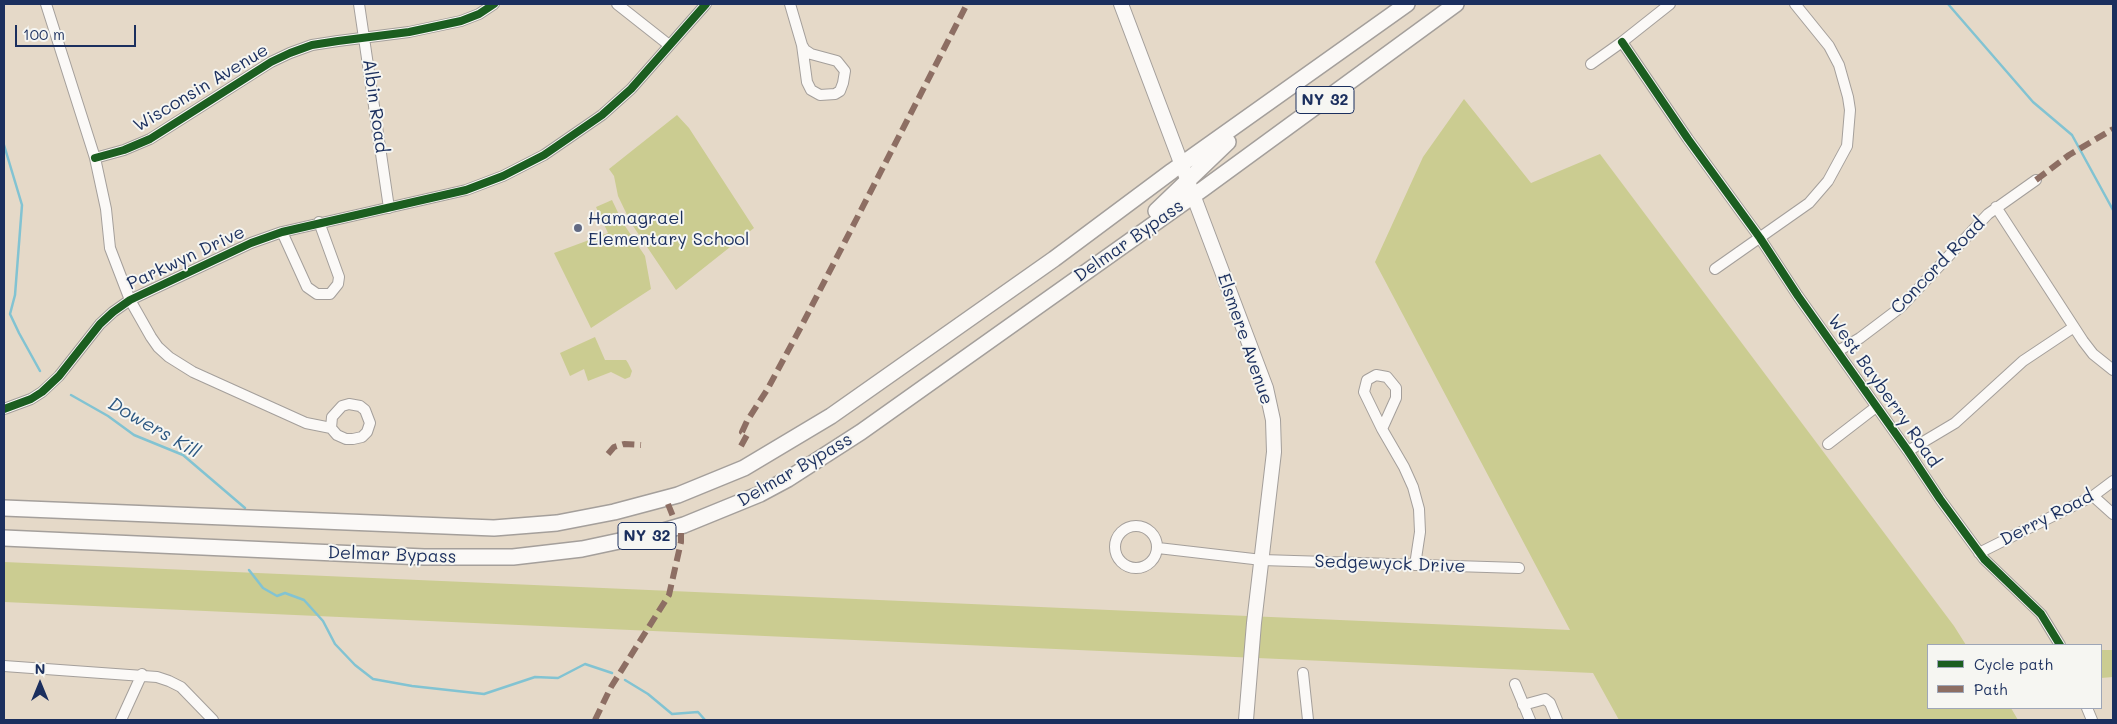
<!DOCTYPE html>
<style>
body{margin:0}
#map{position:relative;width:2117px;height:724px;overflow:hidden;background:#e5d9c8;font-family:Mali,sans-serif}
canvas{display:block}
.frame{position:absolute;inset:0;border:5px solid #1b2f5e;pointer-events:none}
.legend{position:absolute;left:1927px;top:644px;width:175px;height:65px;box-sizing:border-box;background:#f6f6f2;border:1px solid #9ea6b7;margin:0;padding:6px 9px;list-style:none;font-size:15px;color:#1b2f5e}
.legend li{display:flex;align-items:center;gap:10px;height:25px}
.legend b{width:25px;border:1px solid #9ea6b7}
.north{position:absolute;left:15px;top:659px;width:50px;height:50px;-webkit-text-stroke:4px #f6f6f2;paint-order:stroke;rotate:0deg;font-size:14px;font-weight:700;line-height:20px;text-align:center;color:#1b2f5e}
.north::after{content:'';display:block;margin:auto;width:18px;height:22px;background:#1b2f5e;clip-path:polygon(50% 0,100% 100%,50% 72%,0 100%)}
.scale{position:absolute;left:15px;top:25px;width:121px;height:22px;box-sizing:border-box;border:2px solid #1b2f5e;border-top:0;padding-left:6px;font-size:15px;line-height:18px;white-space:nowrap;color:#1b2f5e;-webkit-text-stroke:4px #f6f6f2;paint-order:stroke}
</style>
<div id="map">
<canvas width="2117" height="724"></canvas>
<div class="frame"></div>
<ul class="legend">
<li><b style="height:6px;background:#1b5e20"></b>Cycle path</li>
<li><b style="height:6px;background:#8d6e63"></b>Path</li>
</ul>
<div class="north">N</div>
<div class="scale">100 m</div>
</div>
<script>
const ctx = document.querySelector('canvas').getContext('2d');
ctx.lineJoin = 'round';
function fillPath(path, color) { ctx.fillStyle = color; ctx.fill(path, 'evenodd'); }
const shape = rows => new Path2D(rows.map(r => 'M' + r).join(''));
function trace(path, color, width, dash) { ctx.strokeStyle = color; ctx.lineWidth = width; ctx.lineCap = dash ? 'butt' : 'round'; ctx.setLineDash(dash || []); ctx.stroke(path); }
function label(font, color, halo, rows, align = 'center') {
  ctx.font = font + ' Mali,sans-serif'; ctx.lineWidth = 4; ctx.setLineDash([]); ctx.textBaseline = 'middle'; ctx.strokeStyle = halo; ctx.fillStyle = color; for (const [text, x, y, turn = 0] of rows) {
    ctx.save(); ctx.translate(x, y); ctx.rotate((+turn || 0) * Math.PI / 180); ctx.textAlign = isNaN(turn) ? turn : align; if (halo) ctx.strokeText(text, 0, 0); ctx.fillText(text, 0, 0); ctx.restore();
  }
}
const green = shape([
 [1464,99,1531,183,1600,154,1954,626,1966,645,1928,645,1928,708,2011,708,2018,720,1619,720,1593,673,4,602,4,562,1570,630,1375,262,1423,157],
 [677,115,689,128,754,228,676,290,631,223,618,196,614,176,609,169],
 [612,200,623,223,645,256,651,289,591,328,554,253,608,233,596,207],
 [595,337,605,360,626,360,628,363,632,371,630,377,625,379,611,372,588,381,584,369,570,376,560,353],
 [2113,650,2113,677,2101,678,2101,650]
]);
const stream = shape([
 [1948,4,2033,102,2072,135,2113,210],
 [4,145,22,205,15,295,10,314,19,333,40,371],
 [71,395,108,416,134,435,183,455,245,508],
 [249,570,263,588,277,596,285,593,304,600,323,621,335,644,355,665,373,679,412,686,484,694,535,677,558,678,585,664,612,673],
 [625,680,648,694,672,714,698,712,705,720]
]);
const minor = shape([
 [46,4,95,158,106,209,110,248,130,300,151,337,158,347,169,357,193,372,306,423,331,428],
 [359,4,389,208],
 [617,4,669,45],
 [790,4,802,45,807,82,811,90,820,95,835,94,840,91,843,83,845,71,837,61,811,54,805,50,802,45],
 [1622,42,1688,139,1760,238,1798,296,1908,451,1940,499,1984,559,2041,614,2060,645],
 [1591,64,1622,42,1670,4],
 [95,158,124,150,150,139,271,62,290,53,312,45,338,41,409,32,461,21,479,14,494,4],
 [1996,207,2083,341,2093,354,2113,370],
 [282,232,307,287,317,294,330,294,338,284,339,277,319,222],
 [1715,269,1809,203,1828,181,1847,146,1850,110,1848,97,1839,65,1829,46,1795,4],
 [1838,351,1860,338,1901,307,1988,214,2036,180],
 [349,404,360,406,365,410,370,423,367,432,362,437,353,439,346,439,337,435,331,428,332,417,342,406,349,404],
 [4,409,31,399,42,392,59,376,100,324,113,312,130,300,183,275,251,243,282,232,466,190,503,176,544,155,602,115,631,89,706,4],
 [1382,429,1396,398,1396,388,1387,377,1376,375,1367,380,1364,392,1382,429,1404,467,1413,487,1419,509,1420,532,1415,565],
 [1828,444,1876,407],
 [1908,451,1955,423,2023,361,2074,327],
 [2093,496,2113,514],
 '1115 547a21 21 0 1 1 42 0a21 21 0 1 1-42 0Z',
 [1158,548,1262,560,1519,568],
 [1979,553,2093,496,2113,481],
 [4,666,157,677,169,681,181,687,213,720],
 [1303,673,1308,720],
 [1515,684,1530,720],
 [1523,705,1545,699,1550,703,1557,720],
 [2087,708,2092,720],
 [121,720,142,674]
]);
const secondary = shape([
 [1121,4,1266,388,1273,420,1274,452,1254,623,1246,720]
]);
const primary = shape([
 [1156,211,1228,142],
 [4,508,494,528,557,523,614,512,678,495,744,468,831,416,1054,259,1172,171,1407,4],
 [4,538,424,557,513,557,582,549,657,533,684,525,760,494,788,479,861,432,1203,189,1456,4]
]);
const quiet = shape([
 [2036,180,2069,155,2113,129],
 [741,446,747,435,742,432,747,421,767,390,802,325,967,4],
 [608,454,614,447,624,444,641,445],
 [668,504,674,519],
 [595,720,611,687,669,595,681,542,681,533]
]);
const cycleway = shape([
 [1622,42,1688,139,1760,238,1798,296,1908,451,1940,499,1984,559,2041,614,2060,645],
 [95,158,124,150,150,139,271,62,290,53,312,45,338,41,409,32,461,21,479,14,494,4],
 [4,409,31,399,42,392,59,376,100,324,113,312,130,300,183,275,251,243,282,232,466,190,503,176,544,155,602,115,631,89,706,4]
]);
const markers = [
 [578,228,5,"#626a83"]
];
const shields = [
 [1325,100,58],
 [647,536,58]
];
const shieldNames = [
 ["NY 32",1325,100],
 ["NY 32",647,536]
];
const streetNames = [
 ["Wisconsin Avenue",201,88,-31],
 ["Albin Road",375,106,82],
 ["Delmar Bypass",1129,241,-35],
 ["Parkwyn Drive",186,258,-25],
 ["Concord Road",1938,266,-46],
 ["Elsmere Avenue",1245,339,71],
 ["West Bayberry Road",1884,391,55],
 ["Delmar Bypass",795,470,-30],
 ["Derry Road",2047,518,-27],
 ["Delmar Bypass",392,555,2],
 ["Sedgewyck Drive",1390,564,2]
];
const poiNames = [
 ["Hamagrael",588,218],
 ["Elementary School",588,239]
];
const waterNames = [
 ["Dowers Kill",154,428,30]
];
fillPath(green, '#cbcc91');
trace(stream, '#82c3d2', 2.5);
trace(minor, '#a49f9b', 12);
trace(secondary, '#a49f9b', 16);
trace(primary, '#a49f9b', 18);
trace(minor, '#fbf9f7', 10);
trace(secondary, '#fbf9f7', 14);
trace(primary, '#fbf9f7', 15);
trace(quiet, '#8d6e63', 6, [12, 6]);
trace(cycleway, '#1b5e20', 8);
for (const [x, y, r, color] of markers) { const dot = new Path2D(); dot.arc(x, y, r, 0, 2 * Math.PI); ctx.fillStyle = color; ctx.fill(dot); trace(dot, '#f6f6f2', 2); }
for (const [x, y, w] of shields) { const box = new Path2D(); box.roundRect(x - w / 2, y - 13.5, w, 27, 4); ctx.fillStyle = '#f6f6f2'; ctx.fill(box); trace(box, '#1b2f5e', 1); }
label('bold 16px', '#1b2f5e', null, shieldNames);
label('18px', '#1b2f5e', '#f6f6f2', streetNames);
label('18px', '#1b2f5e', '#f6f6f2', poiNames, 'left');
label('italic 19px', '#2d5882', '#f6f6f2', waterNames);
</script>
